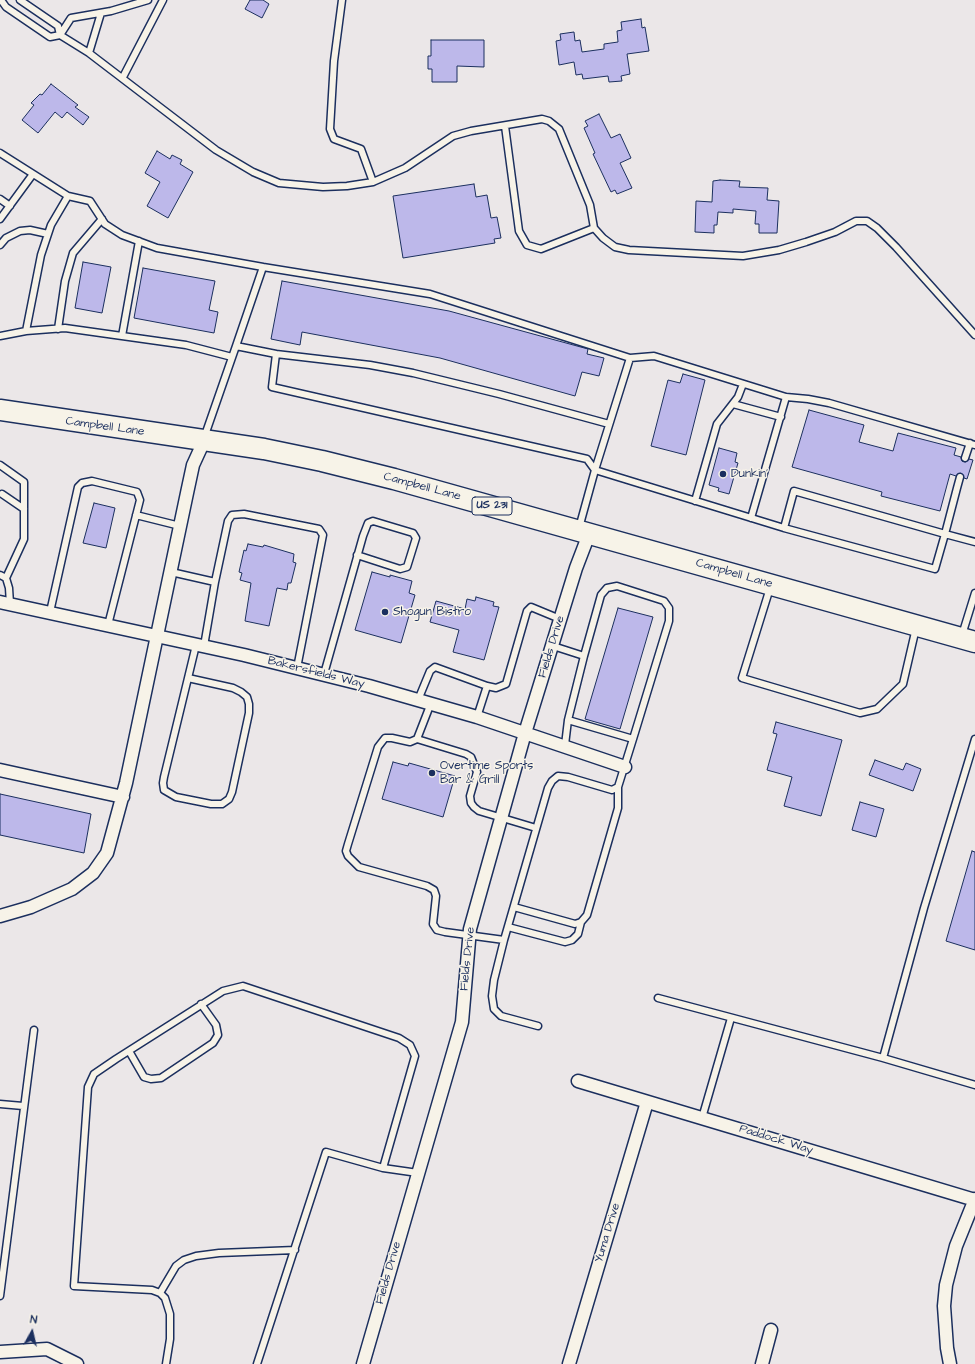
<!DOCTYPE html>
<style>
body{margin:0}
#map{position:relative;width:975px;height:1364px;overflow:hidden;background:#ebe7e8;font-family:"Architects Daughter",sans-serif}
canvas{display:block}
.north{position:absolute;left:12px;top:1312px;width:40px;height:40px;-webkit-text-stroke:3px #f7f3e8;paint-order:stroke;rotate:8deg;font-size:11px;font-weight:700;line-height:16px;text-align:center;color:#1b2f5e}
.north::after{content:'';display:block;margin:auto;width:14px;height:18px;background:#1b2f5e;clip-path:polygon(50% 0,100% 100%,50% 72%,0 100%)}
</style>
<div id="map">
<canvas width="975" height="1364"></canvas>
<div class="north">N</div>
</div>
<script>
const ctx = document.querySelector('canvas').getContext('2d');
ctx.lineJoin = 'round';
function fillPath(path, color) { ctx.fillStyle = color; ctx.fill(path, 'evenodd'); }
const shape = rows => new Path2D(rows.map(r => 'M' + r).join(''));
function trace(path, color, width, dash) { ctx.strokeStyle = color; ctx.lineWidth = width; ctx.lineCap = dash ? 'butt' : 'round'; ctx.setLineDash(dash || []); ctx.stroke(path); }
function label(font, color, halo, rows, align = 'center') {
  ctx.font = font + ' "Architects Daughter",sans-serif'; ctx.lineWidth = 3; ctx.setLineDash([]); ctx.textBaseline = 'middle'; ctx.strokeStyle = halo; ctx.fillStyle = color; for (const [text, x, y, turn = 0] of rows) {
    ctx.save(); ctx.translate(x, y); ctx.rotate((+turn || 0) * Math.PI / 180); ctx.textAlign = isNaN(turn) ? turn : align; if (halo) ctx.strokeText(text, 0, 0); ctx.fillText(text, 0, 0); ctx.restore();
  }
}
const building = shape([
 [250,0,263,0,269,4,262,18,245,9,250,0],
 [641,19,642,28,645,27,649,51,627,54,630,74,621,76,622,81,609,82,608,76,583,79,582,74,576,75,574,62,559,65,556,41,561,40,560,34,574,32,575,41,580,40,582,52,604,49,604,44,618,42,617,31,622,30,621,22,641,19],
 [431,40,484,40,484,67,457,66,457,82,432,82,432,69,428,69,428,56,431,56,431,40],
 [51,84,78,105,75,107,89,117,83,125,67,112,62,118,55,112,38,133,22,120,34,105,31,103,40,94,42,95,51,84],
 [599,114,611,138,620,134,631,158,620,163,632,188,617,194,615,190,611,192,593,154,595,153,584,128,588,126,585,121,599,114],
 [157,151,170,159,172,155,182,160,180,164,193,172,168,218,147,206,160,182,145,173,157,151],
 [720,180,740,181,739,187,768,188,767,200,779,201,777,233,759,233,759,224,755,224,756,211,733,209,733,213,718,212,717,225,714,225,714,233,695,232,696,201,712,202,713,181,720,180],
 [474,184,476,197,487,195,491,218,497,217,501,238,494,239,495,243,403,258,393,196,474,184],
 [83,262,111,267,102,313,75,308,83,262],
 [143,268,215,281,209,310,218,312,214,333,134,318,143,268],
 [282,281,449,311,588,349,587,354,604,358,599,376,582,372,575,396,440,358,302,332,300,345,271,339,282,281],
 [683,374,705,380,686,455,651,446,668,380,680,383,683,374],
 [809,410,864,425,859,442,893,451,898,433,956,448,954,455,961,457,962,461,966,462,969,459,973,460,967,479,964,478,961,473,956,476,950,474,940,511,881,496,882,492,792,467,809,410],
 [719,448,737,453,735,462,738,463,729,494,718,491,719,488,709,485,719,448],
 [94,503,115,508,106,548,83,543,94,503],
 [248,544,263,547,264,545,294,554,293,562,296,563,291,583,288,583,287,590,277,588,269,626,245,621,251,583,240,580,242,573,239,572,244,550,246,551,248,544],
 [372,572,390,577,390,575,412,581,409,593,415,595,401,643,355,630,372,572],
 [476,597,494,602,493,606,499,607,484,660,453,652,459,630,430,622,436,601,465,609,467,599,475,601,476,597],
 [618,608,653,617,620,729,585,719,618,608],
 [776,722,842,740,821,816,784,806,792,777,767,770,777,734,773,733,776,722],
 [875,760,903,770,906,763,921,769,913,791,869,775,875,760],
 [393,762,408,766,409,763,455,776,443,817,382,799,393,762],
 [0,794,91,814,84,853,0,835,0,794],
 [860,802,884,809,876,837,852,830,860,802],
 [972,851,975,852,975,950,946,941,972,851]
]);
const service = shape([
 [1,0,6,7,50,37,60,35,89,53,216,150,253,172,279,183,323,187,347,186,373,182,405,168,453,136,471,131,542,119,549,121,559,129,590,205,594,228,541,249,527,245,519,231,505,126],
 [20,0,58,26,60,35],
 [342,0,334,61,330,129,334,139,361,149,373,182],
 [60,35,71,18,111,11,148,0],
 [89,53,101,13],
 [123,77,163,0],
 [0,153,68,196,51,225,41,255,26,331],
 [68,196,90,201,105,224,122,235,157,248,263,267],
 [0,199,10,206],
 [0,219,33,174],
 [594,228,603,238,615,247,629,250,743,256,779,250,806,242,835,232,856,221,867,221,877,228,896,247,975,335],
 [0,245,6,238,20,231,30,230,48,234],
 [58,329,65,281,73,253,102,219],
 [0,336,26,331,65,328,186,345,232,357],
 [122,336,139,241],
 [236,346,263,267,430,294,630,358,595,470],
 [276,354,370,365,413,373,499,394,609,424],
 [630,358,654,356,786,397,751,518],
 [786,397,808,399,829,403,975,445],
 [733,404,781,417],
 [204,438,236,346,276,354,272,387,587,459,595,470],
 [965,458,970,443],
 [0,465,24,482,24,539,6,578],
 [960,477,957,488,945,534,935,569,784,528,794,491,945,534,975,542],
 [2,494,24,509],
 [695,501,717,424,738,397,743,384],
 [136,515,180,526],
 [579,528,595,470,784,528],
 [171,572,215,582,228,521,232,515,244,514,319,529,323,535,297,668],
 [0,575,6,578,9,588,10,604],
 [770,588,742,678,860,713,877,709,903,684,916,628],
 [50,612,78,487,82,483,92,481,137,492,140,500,108,625],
 [962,635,975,593],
 [204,646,215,582],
 [584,656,601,595,607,588,617,586,664,601,669,608,669,621,633,739],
 [324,674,363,536,368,523,373,521,413,533,416,538,407,567,400,569,357,555],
 [188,678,233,688,241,692,247,697,249,704,249,713,232,792,229,799,222,804,211,804,176,797,164,790,163,783,164,777,196,645],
 [418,700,430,671,435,667,487,686],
 [431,703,417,739,410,742,392,738,385,738,378,747,348,844,346,851,348,856,359,867,427,886,434,890,436,896,433,924,437,930,445,932,504,940],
 [477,717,487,686,496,688,506,684,527,611,531,607,560,619],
 [417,739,466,754,471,757,477,772,470,796,471,803,474,807,479,811,536,828],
 [565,745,568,720],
 [514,907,575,924,581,922,587,915,618,808,618,787],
 [508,927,565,942,572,940,578,934,581,922],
 [658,998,883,1058,975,1085],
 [538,1026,501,1016,494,1009,492,996,494,980,504,940,548,788,552,781,558,776,568,777,612,790,618,787,633,739,568,720,584,656,553,646],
 [129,1051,144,1077,151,1079,161,1078,213,1043,218,1035,216,1025,201,1004],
 [883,1058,924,908,975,739],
 [0,1104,23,1106],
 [702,1118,731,1018],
 [383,1168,418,1173],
 [160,1293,176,1266,184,1260,196,1256,219,1253,295,1250],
 [0,1296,34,1030],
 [166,1364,170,1339,170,1314,165,1298,160,1293,152,1290,74,1286,88,1087,94,1074,116,1059,223,991,243,986,399,1038,410,1045,415,1056,383,1168,326,1152,257,1364]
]);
const minor = shape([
 [0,602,244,655,369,686,477,717,625,767],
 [0,770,123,797],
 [0,916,31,907,72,889,93,873,107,853,126,783,187,493,193,465,204,441],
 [578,1081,975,1200],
 [0,1352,47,1349,77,1364],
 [363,1364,462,1022,470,929,525,733,576,568,589,534],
 [569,1364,647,1102],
 [762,1364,771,1330],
 [950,1364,947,1348,944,1306,946,1285,956,1246,975,1199]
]);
const primary = shape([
 [0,410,264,449,322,461,394,479,975,642]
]);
const markers = [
 [723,474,4,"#1b2f5e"],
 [385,612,4,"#1b2f5e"],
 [432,773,4,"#1b2f5e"]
];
const shields = [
 [492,506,40]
];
const shieldNames = [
 ["US 231",492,506]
];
const streetNames = [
 ["Campbell Lane",105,427,8],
 ["Campbell Lane",422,487,15],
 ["Campbell Lane",734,574,16],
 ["Fields Drive",552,647,-73],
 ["Bakersfields Way",316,673,14],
 ["Fields Drive",468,959,-84],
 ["Paddock Way",776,1140,17],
 ["Yuma Drive",608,1233,-73],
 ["Fields Drive",389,1273,-74]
];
const poiNames = [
 ["Dunkin'",731,474],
 ["Shogun Bistro",393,612],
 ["Overtime Sports",440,766],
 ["Bar & Grill",440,780]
];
fillPath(building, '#bdb8ea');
trace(building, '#1b2f5e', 1);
trace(service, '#1b2f5e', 9);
trace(minor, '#1b2f5e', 15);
trace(primary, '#1b2f5e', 23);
trace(service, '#f7f3e8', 6);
trace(minor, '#f7f3e8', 12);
trace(primary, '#f7f3e8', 20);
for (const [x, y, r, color] of markers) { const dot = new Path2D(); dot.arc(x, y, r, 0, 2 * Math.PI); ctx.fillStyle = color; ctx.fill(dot); trace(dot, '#f7f3e8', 1.5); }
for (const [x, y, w] of shields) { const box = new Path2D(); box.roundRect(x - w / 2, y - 9, w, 18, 3); ctx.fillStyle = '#f7f3e8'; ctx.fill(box); trace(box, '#1b2f5e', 1); }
label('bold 11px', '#1b2f5e', null, shieldNames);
label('12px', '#1b2f5e', '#f7f3e8', streetNames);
label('12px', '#1b2f5e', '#f7f3e8', poiNames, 'left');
</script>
